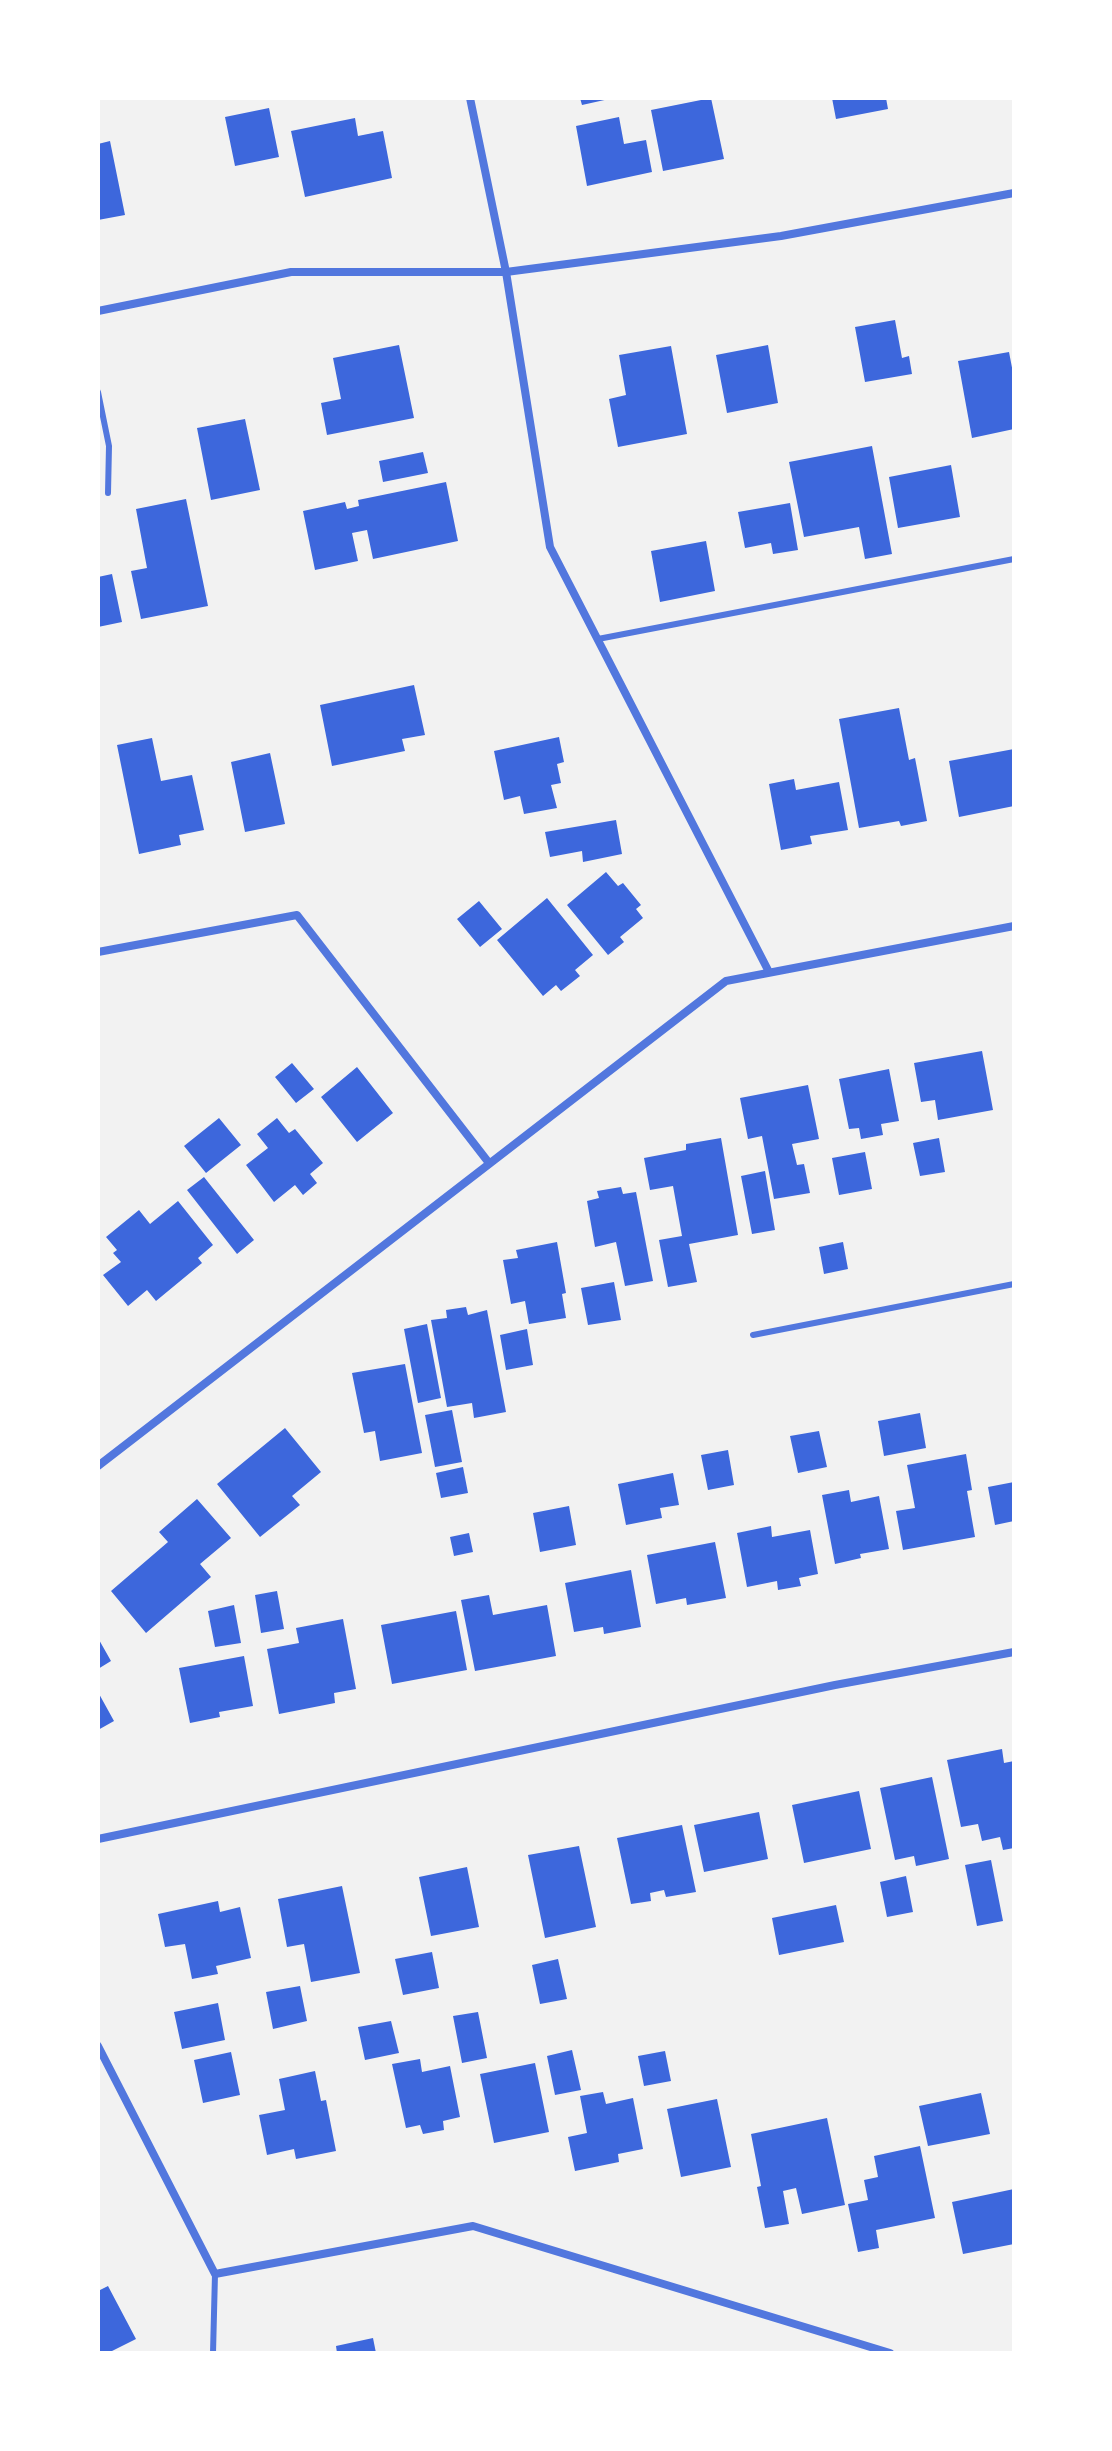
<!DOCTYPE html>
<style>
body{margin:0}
#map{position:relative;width:1112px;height:2451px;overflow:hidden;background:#f2f2f2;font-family:Manrope,sans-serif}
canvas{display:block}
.frame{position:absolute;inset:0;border:100px solid #fff;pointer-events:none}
</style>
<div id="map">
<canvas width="1112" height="2451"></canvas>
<div class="frame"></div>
</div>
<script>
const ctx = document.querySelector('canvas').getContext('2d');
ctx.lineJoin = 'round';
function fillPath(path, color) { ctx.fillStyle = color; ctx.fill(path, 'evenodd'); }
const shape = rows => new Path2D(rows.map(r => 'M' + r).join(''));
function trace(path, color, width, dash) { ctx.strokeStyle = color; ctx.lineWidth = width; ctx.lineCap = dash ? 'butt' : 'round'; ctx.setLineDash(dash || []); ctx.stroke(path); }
const building = shape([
 [580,98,609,98,609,99,582,105],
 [711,98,724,159,663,171,651,110],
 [832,98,886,98,888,109,836,119],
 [269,108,279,157,235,166,225,117],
 [619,117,624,144,646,140,652,172,587,186,576,126],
 [355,118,358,136,383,131,392,178,305,197,291,131],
 [110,141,125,215,98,220,98,144],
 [895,320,902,358,909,356,912,374,865,382,855,327],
 [399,345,414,418,327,435,321,403,341,399,333,358],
 [768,345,778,403,727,413,716,355],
 [671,346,687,434,618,447,609,399,626,395,619,355],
 [1009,352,1014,378,1014,429,972,438,958,361],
 [245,419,260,490,211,500,197,428],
 [872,446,892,554,865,559,859,527,804,537,789,462],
 [423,452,428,473,383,482,379,461],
 [951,465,960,517,898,528,889,477],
 [446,482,458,541,373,559,367,530,352,533,358,561,315,570,303,511,345,502,347,509,359,506,358,500],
 [186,499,208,606,141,619,131,571,147,568,136,509],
 [790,503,798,550,773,554,771,543,745,548,738,512],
 [706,541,715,591,660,602,651,551],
 [112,574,122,622,98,627,98,577],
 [414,685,425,735,402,739,405,751,332,766,320,705],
 [899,708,909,760,915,758,927,821,901,826,899,821,859,828,839,719],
 [559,737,564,762,557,764,561,783,551,785,557,808,524,814,520,796,504,800,494,751],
 [152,738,161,781,192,775,204,830,179,835,181,845,139,854,117,745],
 [1014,749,1014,806,959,817,949,761],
 [270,753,285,824,245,832,231,762],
 [794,779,796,790,839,782,848,830,810,836,812,844,781,850,769,784],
 [616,820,622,854,583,862,582,851,550,857,545,832],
 [606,872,618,886,623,883,641,905,636,909,643,918,620,937,624,942,608,955,567,905],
 [547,898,593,955,575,970,580,976,561,991,556,985,543,996,497,940],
 [479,901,502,929,480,947,457,919],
 [982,1051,993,1110,938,1120,935,1100,921,1102,914,1063],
 [292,1063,314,1089,296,1103,275,1077],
 [357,1067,393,1113,357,1142,321,1097],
 [889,1069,899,1121,881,1124,883,1135,861,1139,859,1128,849,1129,839,1079],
 [808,1085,819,1139,792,1144,797,1165,804,1164,810,1193,774,1199,762,1136,748,1139,740,1098],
 [219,1118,241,1145,206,1173,184,1146],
 [277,1118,289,1133,295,1129,323,1163,310,1174,317,1183,303,1195,295,1185,274,1202,246,1165,268,1148,257,1134],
 [721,1138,738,1235,689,1244,697,1282,668,1287,659,1240,682,1236,673,1186,650,1190,644,1158,686,1150,686,1144],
 [939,1138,945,1172,920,1176,913,1143],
 [865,1152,872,1189,839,1195,832,1158],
 [765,1171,775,1230,752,1234,741,1176],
 [204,1177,254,1240,237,1254,187,1190],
 [621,1187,623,1194,636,1192,653,1281,625,1286,616,1242,595,1247,587,1201,599,1198,597,1191],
 [178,1201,213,1245,198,1258,202,1263,156,1301,147,1290,128,1306,103,1275,121,1262,113,1253,117,1250,106,1237,139,1210,150,1224],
 [557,1242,566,1293,562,1294,566,1318,529,1324,525,1301,511,1304,503,1260,518,1258,516,1250],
 [843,1242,848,1269,824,1274,819,1247],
 [614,1282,621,1320,588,1325,581,1288],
 [466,1307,468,1315,487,1310,506,1412,474,1418,472,1403,447,1407,431,1320,447,1318,446,1310],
 [427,1324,441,1398,418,1403,404,1329],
 [527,1329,533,1365,506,1370,500,1335],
 [405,1364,422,1453,380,1461,375,1431,364,1433,352,1373],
 [452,1410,462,1462,435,1467,425,1415],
 [920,1413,926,1448,884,1456,878,1421],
 [285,1428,321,1472,292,1496,300,1505,260,1537,217,1484],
 [819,1431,827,1467,798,1473,790,1436],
 [728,1450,734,1485,708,1490,701,1455],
 [966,1454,972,1490,967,1491,975,1537,903,1550,896,1511,915,1508,907,1465],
 [463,1467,468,1493,441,1498,436,1473],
 [673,1473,679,1505,660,1508,662,1518,626,1525,618,1484],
 [1014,1482,1014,1521,995,1525,988,1487],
 [849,1490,851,1502,879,1496,889,1549,860,1554,861,1558,835,1564,822,1495],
 [197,1499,231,1538,200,1564,211,1577,146,1633,111,1591,168,1542,159,1532],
 [569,1506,576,1545,540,1552,533,1513],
 [771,1526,772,1537,810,1530,818,1574,799,1578,801,1586,778,1590,777,1581,747,1587,737,1533],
 [469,1533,473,1552,454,1556,450,1537],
 [715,1542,726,1598,687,1605,686,1598,656,1604,647,1555],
 [631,1570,641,1627,604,1634,603,1627,574,1632,565,1583],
 [277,1591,284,1629,261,1633,255,1595],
 [489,1595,493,1615,547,1605,556,1656,475,1671,461,1600],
 [234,1605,241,1643,215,1647,208,1611],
 [456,1611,467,1670,392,1684,381,1625],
 [343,1619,356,1689,334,1693,335,1703,279,1714,267,1649,299,1643,296,1628],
 [98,1638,111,1661,98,1669],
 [244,1656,253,1706,219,1712,220,1717,190,1723,179,1668],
 [98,1692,114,1721,98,1730],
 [1002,1749,1004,1763,1014,1761,1014,1848,1003,1850,1000,1837,982,1841,978,1824,961,1827,947,1760],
 [932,1777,949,1859,916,1866,914,1856,895,1860,880,1788],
 [859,1791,871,1849,804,1863,792,1805],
 [759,1812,768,1859,704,1872,694,1825],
 [682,1825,696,1892,666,1897,664,1890,650,1893,651,1901,631,1904,617,1838],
 [579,1846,596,1927,545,1938,528,1855],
 [991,1860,1003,1921,977,1926,965,1865],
 [467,1867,479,1927,431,1936,419,1877],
 [906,1876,913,1912,887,1917,880,1882],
 [342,1886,360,1973,311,1982,304,1944,287,1947,278,1899],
 [218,1901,220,1912,240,1907,251,1958,216,1966,218,1974,192,1979,185,1944,165,1947,158,1914],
 [836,1905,844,1942,779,1955,772,1918],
 [432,1952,439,1988,403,1995,395,1959],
 [558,1959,567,1999,540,2004,532,1965],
 [300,1986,307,2021,273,2029,266,1992],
 [218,2003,225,2040,182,2049,174,2012],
 [478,2012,487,2058,462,2063,453,2016],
 [391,2021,399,2053,365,2060,358,2027],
 [572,2050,581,2090,555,2095,547,2056],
 [665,2051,671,2081,644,2086,638,2056],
 [231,2052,240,2095,203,2103,194,2060],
 [420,2059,422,2072,450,2066,460,2117,443,2121,444,2130,423,2134,420,2125,406,2128,392,2064],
 [535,2063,549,2132,494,2143,480,2074],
 [315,2071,321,2101,326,2100,336,2151,296,2159,294,2149,267,2155,259,2115,285,2110,279,2079],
 [603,2092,606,2104,633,2098,643,2149,618,2154,619,2162,575,2171,568,2137,587,2133,580,2096],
 [981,2093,990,2134,928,2146,919,2106],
 [717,2099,731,2167,681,2177,667,2109],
 [827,2118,845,2205,802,2214,796,2188,783,2191,789,2224,765,2228,757,2187,761,2186,751,2134],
 [920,2146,935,2218,876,2230,879,2248,858,2252,848,2204,868,2200,864,2180,878,2177,874,2156],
 [1014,2189,1014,2244,963,2254,952,2202],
 [108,2286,136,2339,108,2353,98,2353,98,2291],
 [373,2338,376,2353,337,2353,336,2346]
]);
const service = shape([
 [98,392,109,446,108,493],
 [598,639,1014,559],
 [753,1335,1014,1284],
 [213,2353,215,2274]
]);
const minor = shape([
 [470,98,506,272,550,547,769,972],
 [98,311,291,272,506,272,781,236,1014,193],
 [98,952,297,915,489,1163],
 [98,1466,726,981,1014,926],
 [98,1839,835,1685,1014,1652],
 [98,2046,215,2274,473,2226,890,2353]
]);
fillPath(building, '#3d67dc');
trace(service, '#5277de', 6);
trace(minor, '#5277de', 8);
</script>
